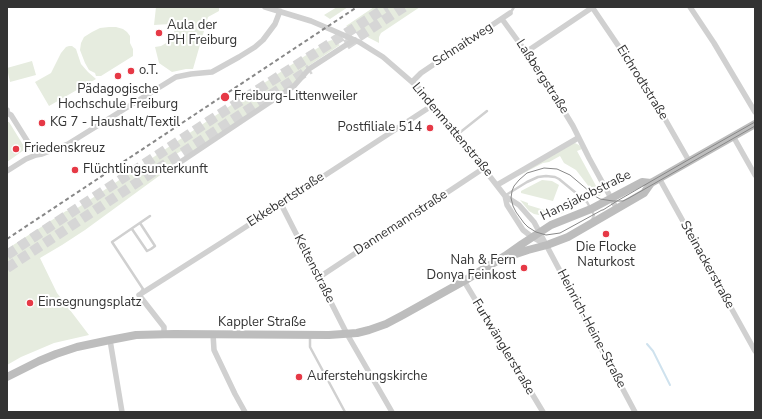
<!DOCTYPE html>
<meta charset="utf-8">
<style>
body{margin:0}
#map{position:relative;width:762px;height:419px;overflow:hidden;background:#fff;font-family:"Nunito Sans",sans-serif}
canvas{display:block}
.frame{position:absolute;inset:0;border:8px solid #333;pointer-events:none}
</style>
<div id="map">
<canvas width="762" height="419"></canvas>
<div class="frame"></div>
</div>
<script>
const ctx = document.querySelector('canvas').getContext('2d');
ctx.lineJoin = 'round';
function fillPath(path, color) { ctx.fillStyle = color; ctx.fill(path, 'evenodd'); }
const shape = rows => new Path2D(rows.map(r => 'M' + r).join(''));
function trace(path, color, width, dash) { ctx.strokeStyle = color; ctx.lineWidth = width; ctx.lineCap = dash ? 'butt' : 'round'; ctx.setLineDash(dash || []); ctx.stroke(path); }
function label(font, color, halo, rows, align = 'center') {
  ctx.font = font + ' "Nunito Sans",sans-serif'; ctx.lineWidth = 4; ctx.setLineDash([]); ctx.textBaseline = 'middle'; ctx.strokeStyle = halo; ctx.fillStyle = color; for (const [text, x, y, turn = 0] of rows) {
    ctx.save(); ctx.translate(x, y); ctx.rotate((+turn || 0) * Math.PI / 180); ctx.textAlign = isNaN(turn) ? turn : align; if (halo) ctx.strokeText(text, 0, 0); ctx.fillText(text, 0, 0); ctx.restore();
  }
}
const green = shape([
 [156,7,219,7,219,11,208,17,193,69,186,69,172,72,159,63,155,47,161,46,175,38,174,30,170,24,154,25],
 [337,7,348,7,330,19,324,15],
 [374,7,420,7,381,33,379,37,379,43,346,26],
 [109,27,116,27,123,29,127,32,130,36,130,43,133,49,133,56,101,76,96,76,95,73,89,70,85,63,80,50,81,43,84,37,92,32,100,28],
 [332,40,340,45,307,67,292,85,187,155,181,151,170,158,174,165,85,230,62,245,40,258,57,293,89,335,54,343,21,357,7,365,7,249,66,211,76,209,300,59,329,41],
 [69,46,72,46,76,49,81,64,88,72,96,79,49,106,35,82,51,73,61,53,66,47],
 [32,61,36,75,10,82,7,68],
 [7,122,9,122,25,148,24,150,7,162],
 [575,143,579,145,582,149,577,151,601,195,599,196,593,192,576,170,564,163,560,156,549,162,543,163,520,175,516,176,572,144],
 [542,180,552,181,559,185,553,201,521,193,521,191],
 [520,200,528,203,528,205,554,213,555,210,565,211,563,213,555,216,544,216,534,214,529,211]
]);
const stream = shape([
 [647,344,653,351,670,385]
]);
const highwayTunnel = shape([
 [346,45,404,7],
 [7,255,209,121,387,7],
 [7,268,310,69]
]);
const lane = shape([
 [511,12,514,7],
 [458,134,487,111],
 [506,195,527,182,538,177,546,176,555,177,559,179,587,202,594,215,592,220],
 [132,229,147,251,151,249,155,246,140,223],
 [141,292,143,289,112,242,150,216],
 [310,337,310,347,345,412]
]);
const street = shape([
 [265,7,311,21,332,30,359,42,383,57,420,89,457,134,505,196,519,205,534,222,635,412],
 [592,7,649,91,689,161],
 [690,7,714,43,755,112],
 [502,19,526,52,553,93,573,126,589,158,617,209],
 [526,52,593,7],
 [412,82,421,73,510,13],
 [7,110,7,113,11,115,36,155],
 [733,136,755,175],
 [182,161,294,86,309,69,346,45,355,40],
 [7,171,26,159,36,155,42,154,68,144,176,77,191,74,212,72,239,57,255,47,263,40,275,24,280,11],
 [659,178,755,351],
 [497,185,578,138],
 [505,196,507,205,523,230,532,237,547,245],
 [281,204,347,334,392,412],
 [318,278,484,168],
 [464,281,543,412],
 [164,334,164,327,139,295,224,241,433,105],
 [213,334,214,350,235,394,245,412],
 [110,340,122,412]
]);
const secondary = shape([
 [508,256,516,254,528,250,547,245,568,237,644,193,651,183,755,124],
 [7,377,39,361,56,354,77,347,110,340,136,335,174,334,329,335,357,333,369,330,386,324,403,315,464,281,505,256,522,244,551,225,591,209,642,182,651,183]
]);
const tram = shape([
 [755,122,688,160,617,201,603,210,602,210,560,233,546,235,536,232,528,227,524,223,516,212,513,206,511,198,512,191,514,186,519,180,527,173,544,168,557,169,570,175,595,196,600,199,613,201,623,201,629,198,755,126]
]);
const rail = shape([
 [7,239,357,7]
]);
const markers = [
 [159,33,4,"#e63946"],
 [131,71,4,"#e63946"],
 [118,76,4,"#e63946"],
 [225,97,5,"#e63946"],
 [42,123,4,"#e63946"],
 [430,128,4,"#e63946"],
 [16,149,4,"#e63946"],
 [75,170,4,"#e63946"],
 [606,234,4,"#e63946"],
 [524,268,4,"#e63946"],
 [30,303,4,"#e63946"],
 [299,377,4,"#e63946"]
];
const poiNames = [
 ["Aula der",167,26],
 ["PH Freiburg",167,41],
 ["o.T.",139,71],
 ["Pädagogische",118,90,"center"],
 ["Hochschule Freiburg",118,105,"center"],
 ["Freiburg-Littenweiler",234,97],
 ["KG 7 - Haushalt/Textil",50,123],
 ["Postfiliale 514",422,128,"right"],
 ["Friedenskreuz",24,149],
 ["Flüchtlingsunterkunft",83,170],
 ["Die Flocke",606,248,"center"],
 ["Naturkost",606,263,"center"],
 ["Nah & Fern",516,261,"right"],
 ["Donya Feinkost",516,276,"right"],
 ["Einsegnungsplatz",38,303],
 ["Auferstehungskirche",307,377]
];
const streetNames = [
 ["Schnaitweg",463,45,-33],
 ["Laßbergstraße",542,77,57],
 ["Eichrodtstraße",642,83,58],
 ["Lindenmattenstraße",452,130,50],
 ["Hansjakobstraße",586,196,-26],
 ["Ekkebertstraße",286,200,-33],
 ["Dannemannstraße",401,223,-33],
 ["Steinackerstraße",707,265,61],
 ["Keltenstraße",314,269,63],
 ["Kappler Straße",262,323],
 ["Heinrich-Heine-Straße",591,329,62],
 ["Furtwänglerstraße",503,347,59]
];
fillPath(green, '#e6ecdf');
trace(stream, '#cfe2ee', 2);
trace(highwayTunnel, '#d6d6d6', 10, [10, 5]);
trace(lane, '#d0d0d0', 2.5);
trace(street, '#d0d0d0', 5.5);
trace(secondary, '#bdbdbd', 8);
trace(tram, '#888', 1);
trace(rail, '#888', 2, [4, 3]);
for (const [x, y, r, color] of markers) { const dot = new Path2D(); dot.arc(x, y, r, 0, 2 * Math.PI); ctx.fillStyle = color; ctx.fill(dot); trace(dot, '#fff', 1.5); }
label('13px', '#333', '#fff', poiNames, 'left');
label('13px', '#333', '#fff', streetNames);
</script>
